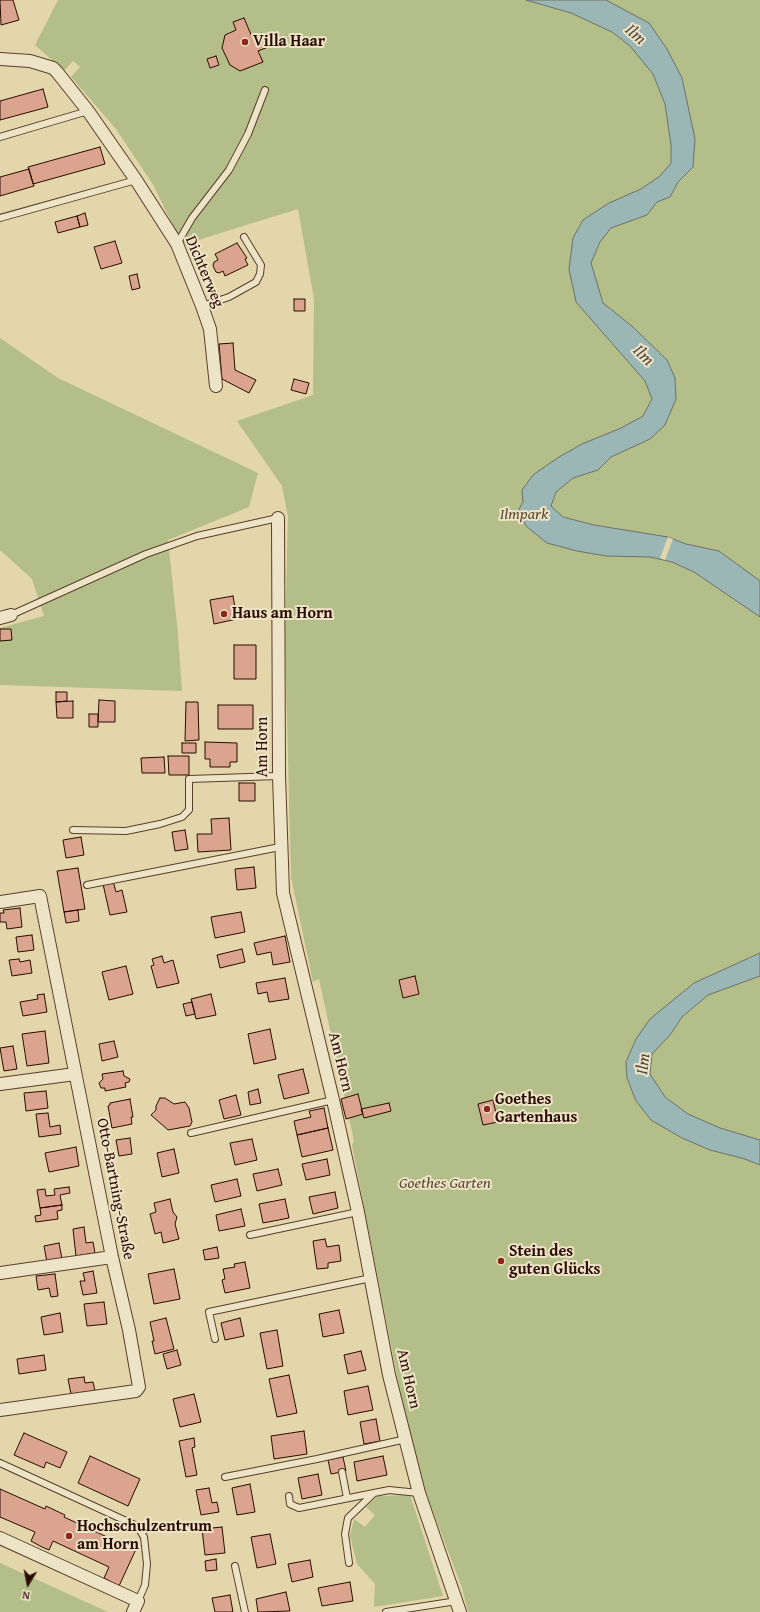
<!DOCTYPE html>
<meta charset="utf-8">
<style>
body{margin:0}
#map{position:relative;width:760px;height:1612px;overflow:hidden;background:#e3d6aa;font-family:"Gentium Book Plus",serif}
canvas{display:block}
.north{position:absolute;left:8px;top:1564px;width:40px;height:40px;-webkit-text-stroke:3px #ede4c8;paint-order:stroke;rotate:190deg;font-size:11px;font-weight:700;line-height:16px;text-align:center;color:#2b0b00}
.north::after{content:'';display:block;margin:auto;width:14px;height:18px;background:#2b0b00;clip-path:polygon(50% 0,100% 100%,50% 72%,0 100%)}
</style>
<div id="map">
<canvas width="760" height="1612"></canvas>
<div class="north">N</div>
</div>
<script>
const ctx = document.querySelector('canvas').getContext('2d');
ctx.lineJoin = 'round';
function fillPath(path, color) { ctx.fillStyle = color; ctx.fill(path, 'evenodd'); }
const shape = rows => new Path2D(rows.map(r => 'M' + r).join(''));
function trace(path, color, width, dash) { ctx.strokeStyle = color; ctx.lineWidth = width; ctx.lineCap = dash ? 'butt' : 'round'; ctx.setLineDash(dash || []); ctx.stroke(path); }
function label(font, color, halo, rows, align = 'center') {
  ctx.font = font + ' "Gentium Book Plus",serif'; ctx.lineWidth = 4; ctx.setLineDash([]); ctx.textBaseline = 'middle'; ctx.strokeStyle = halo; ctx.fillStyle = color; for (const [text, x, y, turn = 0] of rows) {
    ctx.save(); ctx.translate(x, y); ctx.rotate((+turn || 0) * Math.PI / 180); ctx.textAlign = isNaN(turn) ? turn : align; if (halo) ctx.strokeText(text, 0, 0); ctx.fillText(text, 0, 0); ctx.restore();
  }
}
const green = shape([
 [58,0,760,0,760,1612,468,1612,462,1588,426,1493,406,1422,352,1145,354,1141,319,979,313,982,291,877,285,638,288,517,282,486,237,421,313,395,314,299,298,209,182,245,154,186,116,129,71,77,80,67,73,61,64,71,35,45],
 [0,338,58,378,258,473,249,507,168,540,178,634,182,691,0,685,0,628,44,616,32,579,0,550],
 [410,1495,443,1596,374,1607,375,1584,357,1564,350,1536,354,1519,365,1527,375,1515,366,1507,378,1496],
 [0,1563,108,1612,0,1612]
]);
const water = shape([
 [526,0,606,0,649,23,667,49,682,78,695,139,693,167,678,182,670,197,657,202,647,215,611,228,600,242,591,263,603,303,633,327,667,360,675,378,676,399,665,425,650,439,611,457,598,470,573,478,556,492,551,506,563,517,594,525,668,537,686,544,719,551,760,581,760,617,694,572,672,562,650,557,606,556,577,551,547,543,526,526,519,509,523,502,522,490,533,475,559,457,582,444,621,428,643,416,652,399,645,381,576,302,569,269,573,238,583,220,609,203,641,189,660,176,671,163,671,145,665,104,653,74,630,46,612,32,571,13,526,0],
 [760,953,760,976,708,995,682,1017,670,1035,652,1054,650,1074,665,1097,688,1114,720,1128,760,1140,760,1165,745,1159,710,1150,682,1138,651,1120,636,1101,627,1078,626,1062,636,1039,650,1019,694,983,760,953]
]);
const pier = shape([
 [668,537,673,539,665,560,660,558]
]);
const building = shape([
 [0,0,13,0,19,20,1,25,0,0],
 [244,18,252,37,262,33,268,47,258,51,263,62,240,71,230,65,222,48,225,35,236,30,233,22,244,18],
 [216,56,219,65,210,68,207,59,216,56],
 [43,89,48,107,0,120,0,101,43,89],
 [100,147,105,164,33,184,28,167,100,147],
 [29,169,34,186,0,196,0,177,29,169],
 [85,213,88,225,80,227,77,216,85,213],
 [77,216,80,227,58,233,55,222,77,216],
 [115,241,122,263,101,269,94,247,115,241],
 [237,243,247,258,245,259,248,265,225,276,223,271,219,273,216,272,213,266,214,262,218,260,215,254,237,243],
 [137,274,140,288,132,290,129,276,137,274],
 [294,299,305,299,305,311,294,311,294,299],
 [233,343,235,370,256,380,249,393,222,379,219,344,233,343],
 [294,379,309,383,306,394,291,390,294,379],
 [233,596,237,619,214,624,210,600,233,596],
 [0,629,11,629,12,640,0,641,0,629],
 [234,645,256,645,256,679,234,679,234,645],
 [56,692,67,692,67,701,56,702,56,692],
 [99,700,115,701,115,722,98,722,99,700],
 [73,701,73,718,57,718,56,702,73,701],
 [186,702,198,702,199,740,185,741,186,702],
 [218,705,253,705,253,729,218,729,218,705],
 [89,714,98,714,98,727,89,727,89,714],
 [205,742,237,743,237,762,230,762,230,767,210,767,210,759,205,759,205,742],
 [182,743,196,743,196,753,182,753,182,743],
 [168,756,189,756,189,775,169,775,168,756],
 [164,757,165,773,142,773,141,758,164,757],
 [239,783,255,783,255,801,239,801,239,783],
 [229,818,231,850,198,852,197,834,212,834,211,819,229,818],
 [185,830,188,849,175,851,172,832,185,830],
 [81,837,84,855,66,858,63,840,81,837],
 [254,867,256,888,237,890,235,869,254,867],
 [78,868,85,909,64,912,57,871,78,868],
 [113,881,116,892,122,890,127,912,110,915,103,884,113,881],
 [20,908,22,927,7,929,6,922,0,922,0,913,4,913,3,910,20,908],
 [78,910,79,921,66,923,64,912,78,910],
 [241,912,245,932,215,938,211,917,241,912],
 [32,935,34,950,18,952,16,937,32,935],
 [285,936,290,962,273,965,271,952,257,955,254,943,285,936],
 [242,949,245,962,220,968,217,955,242,949],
 [162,956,164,963,173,960,179,983,157,988,151,966,154,965,152,959,162,956],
 [19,959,20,962,30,960,32,973,12,976,9,960,19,959],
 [126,966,133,994,109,1000,102,972,126,966],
 [415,976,419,994,403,998,399,980,415,976],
 [285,978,289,999,269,1002,267,992,258,994,256,983,285,978],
 [44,994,47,1012,23,1016,20,1002,38,999,37,995,44,994],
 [211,994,216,1015,196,1019,191,999,211,994],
 [192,1002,195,1014,186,1016,183,1004,192,1002],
 [270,1029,276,1059,254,1064,248,1034,270,1029],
 [45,1031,49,1063,27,1066,22,1034,45,1031],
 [114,1041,118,1057,102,1061,99,1044,114,1041],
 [13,1046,17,1069,4,1071,0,1048,13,1046],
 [303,1069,309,1093,284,1099,278,1075,303,1069],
 [123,1071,124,1076,130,1079,129,1082,125,1083,126,1087,105,1091,105,1088,101,1088,99,1083,103,1079,102,1074,123,1071],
 [258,1089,261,1103,250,1105,248,1092,258,1089],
 [46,1091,48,1108,26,1111,24,1093,46,1091],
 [358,1094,363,1114,346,1119,341,1099,358,1094],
 [236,1095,241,1115,224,1119,219,1100,236,1095],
 [160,1098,165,1098,174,1104,185,1102,189,1108,192,1122,190,1126,168,1130,151,1115,156,1110,156,1106,160,1098],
 [130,1099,133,1117,131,1117,132,1124,112,1128,108,1106,110,1105,110,1103,130,1099],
 [493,1100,498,1122,483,1125,478,1104,493,1100],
 [389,1103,391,1111,364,1118,361,1109,389,1103],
 [324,1108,328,1128,297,1135,294,1121,311,1117,309,1111,324,1108],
 [48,1113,50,1127,60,1125,61,1134,39,1137,36,1114,48,1113],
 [328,1128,333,1150,302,1157,297,1135,328,1128],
 [130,1138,132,1154,119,1156,116,1140,130,1138],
 [252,1139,257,1160,235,1165,230,1143,252,1139],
 [76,1147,79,1166,49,1172,45,1153,76,1147],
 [174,1149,179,1173,162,1177,157,1153,174,1149],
 [327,1159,330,1175,306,1180,302,1164,327,1159],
 [278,1169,282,1185,257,1191,253,1174,278,1169],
 [237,1179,241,1196,215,1202,211,1185,237,1179],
 [69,1187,70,1193,60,1195,62,1205,40,1208,37,1190,45,1189,46,1196,55,1195,54,1189,69,1187],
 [335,1192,338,1208,313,1214,309,1197,335,1192],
 [170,1199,173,1212,177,1217,175,1224,179,1239,163,1243,161,1232,155,1234,150,1214,156,1212,154,1203,170,1199],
 [285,1199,289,1218,263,1223,259,1204,285,1199],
 [62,1205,62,1210,57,1211,58,1219,36,1222,35,1216,41,1215,40,1208,62,1205],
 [241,1209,245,1226,219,1231,216,1215,241,1209],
 [84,1227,86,1243,93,1242,95,1253,76,1256,73,1229,84,1227],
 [325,1239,327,1247,339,1245,341,1261,328,1263,328,1268,317,1269,313,1241,325,1239],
 [59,1243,62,1259,47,1262,44,1246,59,1243],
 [217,1247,219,1258,205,1260,203,1250,217,1247],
 [245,1262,250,1288,225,1293,222,1280,225,1279,223,1269,235,1267,234,1264,245,1262],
 [174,1269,180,1299,154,1304,148,1274,174,1269],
 [93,1271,97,1293,83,1295,80,1281,85,1281,83,1273,93,1271],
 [55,1274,58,1296,51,1297,49,1288,38,1290,36,1276,55,1274],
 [104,1302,107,1324,87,1326,84,1304,104,1302],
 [339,1310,344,1333,323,1337,319,1314,339,1310],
 [60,1313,63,1332,44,1335,41,1317,60,1313],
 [166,1318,174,1349,155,1354,152,1341,154,1341,150,1322,166,1318],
 [240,1318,244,1336,225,1340,221,1323,240,1318],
 [277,1330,283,1366,267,1369,260,1333,277,1330],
 [177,1350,181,1365,167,1369,163,1354,177,1350],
 [361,1351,366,1370,348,1374,344,1355,361,1351],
 [44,1355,46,1370,19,1374,17,1359,44,1355],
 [289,1375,297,1413,277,1417,269,1379,289,1375],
 [84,1377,85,1383,93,1382,95,1391,71,1394,68,1379,84,1377],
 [368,1386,373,1410,348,1415,344,1391,368,1386],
 [194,1394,201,1422,180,1427,173,1399,194,1394],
 [376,1419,380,1441,364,1444,360,1422,376,1419],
 [304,1431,307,1454,274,1459,271,1436,304,1431],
 [24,1433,67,1452,60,1468,46,1462,44,1468,14,1455,24,1433],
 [194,1438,195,1447,192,1448,197,1475,186,1477,179,1441,194,1438],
 [90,1456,140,1479,128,1506,78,1483,90,1456],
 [383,1456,387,1475,357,1481,354,1462,383,1456],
 [343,1457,346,1471,331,1474,328,1460,343,1457],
 [318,1474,322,1495,302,1499,298,1478,318,1474],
 [250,1484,255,1512,237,1515,232,1488,250,1484],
 [209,1488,212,1503,217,1502,219,1512,201,1515,196,1490,209,1488],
 [0,1489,45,1509,46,1506,65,1515,64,1517,120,1543,121,1540,137,1547,119,1586,104,1578,109,1567,53,1541,49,1550,40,1546,31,1541,35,1532,0,1517,0,1489],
 [222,1527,225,1553,205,1555,202,1529,222,1527],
 [270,1534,276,1564,257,1568,251,1537,270,1534],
 [216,1559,217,1570,206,1571,205,1561,216,1559],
 [310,1560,313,1577,292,1582,288,1564,310,1560],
 [350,1582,353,1601,322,1606,318,1588,350,1582],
 [286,1592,290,1611,258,1612,256,1599,286,1592],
 [230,1595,233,1612,215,1612,212,1598,230,1595]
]);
const lane = shape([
 [0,137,88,111],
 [0,218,136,180],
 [177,244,192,218,229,170,248,134,265,90],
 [202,306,229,297,256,282,260,274,261,265,244,237],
 [11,615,146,554,197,536,278,518],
 [73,830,126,831,160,824,182,817,189,810,189,779,279,776],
 [87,885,280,847],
 [191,1133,333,1100],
 [250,1235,358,1212],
 [215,1339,209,1312,371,1278],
 [0,1463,137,1526,144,1537,147,1564,145,1585,138,1601],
 [342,1472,347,1498],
 [225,1477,317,1459,406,1439],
 [289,1496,290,1504,299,1508,389,1490,419,1493],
 [349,1563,345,1534,348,1518,373,1494],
 [235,1566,245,1612],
 [386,1612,457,1601]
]);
const street = shape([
 [0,59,30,61,53,68,57,72,88,111,136,180,177,244,202,306,210,329,216,386],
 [278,518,279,776,283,893,333,1100,358,1212,389,1375,419,1493,460,1612],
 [0,618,11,615],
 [0,902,40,896,112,1257,129,1330,139,1387,136,1391,0,1410],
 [0,1084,75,1074],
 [0,1273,112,1257],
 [0,1538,138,1601,133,1612]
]);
const markers = [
 [245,42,4,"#8f2418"],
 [224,614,4,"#8f2418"],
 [487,1109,4,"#8f2418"],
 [501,1261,4,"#8f2418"],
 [69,1536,4,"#8f2418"]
];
const poiNames = [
 ["Villa Haar",253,42],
 ["Haus am Horn",232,614],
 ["Goethes",495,1100],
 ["Gartenhaus",495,1118],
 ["Stein des",509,1252],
 ["guten Glücks",509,1270],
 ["Hochschulzentrum",77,1527],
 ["am Horn",77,1545]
];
const streetNames = [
 ["Dichterweg",204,272,67],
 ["Am Horn",263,747,-90],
 ["Am Horn",340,1062,76],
 ["Otto-Bartning-Straße",115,1189,79],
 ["Am Horn",408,1379,77]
];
const parkNames = [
 ["Ilmpark",524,515],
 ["Goethes Garten",445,1184]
];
const waterNames = [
 ["Ilm",635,35,42],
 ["Ilm",643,356,45],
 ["Ilm",644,1064,-83]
];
fillPath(green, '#b3be88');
fillPath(water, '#9ab6b5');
trace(water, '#6e726d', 1);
fillPath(pier, '#e3d6aa');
fillPath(building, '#daa48e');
trace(building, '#2b0b00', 1);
trace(lane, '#593e2a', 8);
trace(street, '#593e2a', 14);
trace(lane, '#ede4c8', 6);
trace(street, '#ede4c8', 12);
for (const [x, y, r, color] of markers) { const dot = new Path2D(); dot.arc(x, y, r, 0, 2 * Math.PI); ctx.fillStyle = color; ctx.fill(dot); trace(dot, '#ede4c8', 1.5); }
label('bold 16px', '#2b0b00', '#ede4c8', poiNames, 'left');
label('16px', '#2b0b00', '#ede4c8', streetNames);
label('italic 16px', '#5b4a30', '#ede4c8', parkNames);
label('italic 17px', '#52473f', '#ede4c8', waterNames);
</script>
